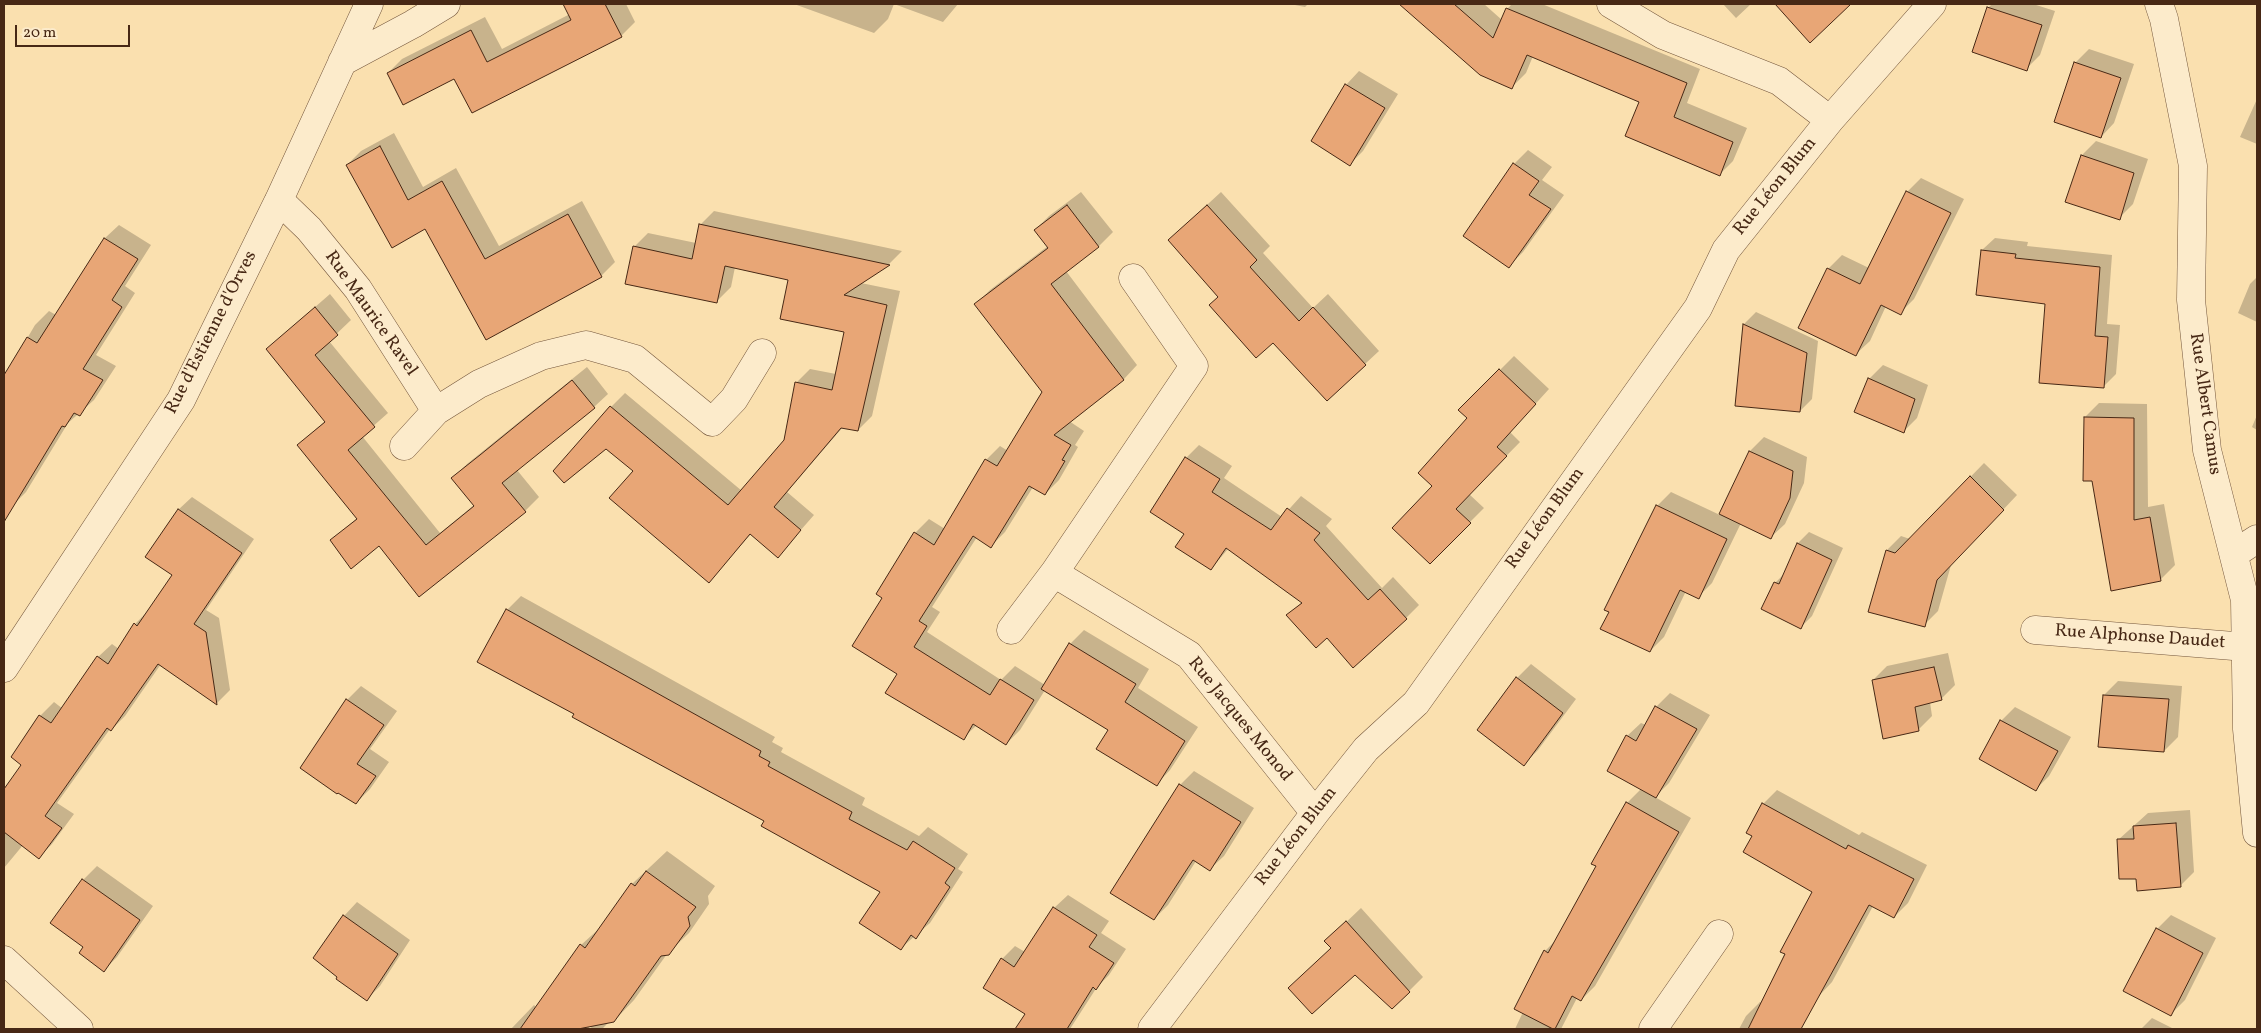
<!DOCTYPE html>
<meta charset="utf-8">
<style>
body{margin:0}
#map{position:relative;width:2261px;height:1033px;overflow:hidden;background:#fae0af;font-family:Vollkorn,serif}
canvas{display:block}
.frame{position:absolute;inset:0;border:5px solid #472815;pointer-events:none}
.scale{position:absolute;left:15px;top:25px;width:115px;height:22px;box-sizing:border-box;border:2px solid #472815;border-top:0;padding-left:6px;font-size:15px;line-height:18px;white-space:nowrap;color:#472815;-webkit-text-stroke:4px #fcebcb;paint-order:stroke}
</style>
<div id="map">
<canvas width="2261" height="1033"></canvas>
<div class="frame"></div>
<div class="scale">20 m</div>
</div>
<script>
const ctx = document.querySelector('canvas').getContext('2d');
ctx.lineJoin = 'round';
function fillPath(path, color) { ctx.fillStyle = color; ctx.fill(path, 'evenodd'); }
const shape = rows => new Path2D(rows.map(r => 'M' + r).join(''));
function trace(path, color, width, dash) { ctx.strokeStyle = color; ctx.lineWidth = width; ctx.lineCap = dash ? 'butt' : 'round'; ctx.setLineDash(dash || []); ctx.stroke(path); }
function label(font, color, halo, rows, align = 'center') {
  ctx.font = font + ' Vollkorn,serif'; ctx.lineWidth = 4; ctx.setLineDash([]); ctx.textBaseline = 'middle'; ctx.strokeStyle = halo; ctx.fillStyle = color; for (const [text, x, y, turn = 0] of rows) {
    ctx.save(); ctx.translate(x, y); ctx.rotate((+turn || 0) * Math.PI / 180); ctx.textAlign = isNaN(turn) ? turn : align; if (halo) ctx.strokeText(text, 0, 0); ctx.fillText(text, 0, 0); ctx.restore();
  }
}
const shadow = shape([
 [564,4,626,4,635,22,621,36,455,77,388,73,402,59,485,17,502,49,570,14],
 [794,4,894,4,888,19,874,33],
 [894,4,958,4,943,22],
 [1290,4,1308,4,1305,7],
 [1400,4,1484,4,1502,20,1507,9,1512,4,1542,4,1700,69,1687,103,1747,128,1733,161,1719,175,1640,102,1533,56,1526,73,1512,87,1480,74],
 [1723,4,1751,4,1736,18],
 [1777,4,1849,4,1810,41],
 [1992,4,2033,4,2055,11,2040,55,2026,69,1988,8],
 [2089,49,2134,64,2114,123,2101,137,2075,63],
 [1359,71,1398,94,1363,151,1350,164,1346,85],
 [2257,99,2257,144,2240,137],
 [394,133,423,187,456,168,499,246,582,201,615,262,601,276,486,339,426,228,347,165,361,151],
 [2096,141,2148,159,2133,204,2119,218,2082,155],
 [1528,150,1552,167,1542,180,1564,195,1523,252,1509,266,1514,164],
 [1921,178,1964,199,1914,299,1900,313,1886,306,1870,341,1856,354,1828,269,1842,255,1869,268,1907,192],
 [1081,192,1113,232,1099,246,1066,271,1137,365,1124,379,1069,421,1084,431,1075,445,1078,447,1059,480,1045,494,1033,487,1005,532,991,546,977,537,932,607,940,612,927,632,1001,680,1015,666,1045,685,1070,644,1084,630,1149,669,1138,688,1198,727,1170,770,1157,784,1110,730,1045,690,1020,730,1006,744,977,725,963,738,887,692,899,673,884,598,915,533,929,519,945,529,986,460,1000,446,1008,451,1044,392,976,304,990,290,1048,246,1035,230,1049,216],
 [1221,192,1270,246,1263,253,1313,308,1328,294,1379,351,1365,364,1273,341,1220,296,1184,226],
 [714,211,902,251,889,264,861,283,900,291,872,416,858,430,843,427,787,492,814,515,778,556,751,534,709,581,634,471,611,407,625,393,742,491,785,440,796,383,810,369,836,374,845,331,789,279,735,267,731,287,717,301,634,247,648,233,696,243,700,225],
 [119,225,151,245,125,286,135,293,96,355,116,366,94,400,68,423,26,492,12,506,9,504,4,513,4,439,14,422,4,415,4,378,35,325,49,311,56,315,105,238],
 [1995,238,2028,242,2027,246,2112,255,2107,324,2120,325,2116,374,2103,387,2047,303,1982,250],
 [2257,277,2257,322,2238,313,2250,284],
 [330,294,351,320,329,341,388,413,362,436,440,533,474,505,453,478,467,464,587,367,608,394,594,407,517,470,539,497,525,511,420,595,379,545,332,540,357,518,298,445,325,421,267,349],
 [1756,312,1818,341,1812,399,1800,411,1737,405,1744,324],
 [1514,356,1549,389,1510,432,1520,442,1469,494,1484,508,1430,562,1434,486,1468,418,1460,410],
 [1883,365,1928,385,1917,418,1903,432,1869,379],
 [2099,403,2147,404,2148,507,2164,504,2175,565,2161,579,2112,589,2085,417],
 [2257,415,2257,430,2252,427],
 [1764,437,1807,457,1804,483,1785,524,1771,537,1741,523,1712,583,1698,597,1686,591,1664,637,1650,651,1657,506,1671,492,1720,515,1750,451],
 [1199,445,1232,466,1224,478,1282,517,1301,496,1332,519,1326,526,1382,588,1393,577,1419,605,1406,618,1327,637,1288,615,1302,602,1228,549,1211,569,1186,534,1186,458],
 [1984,463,2017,495,1951,565,1938,611,1924,625,1887,550,1901,536,1910,539],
 [192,497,254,539,206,610,219,618,230,690,217,703,161,664,125,716,111,730,110,729,57,803,74,814,52,844,39,857,23,845,4,868,4,791,23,764,12,757,40,716,54,702,63,709,98,657,112,644,119,649,135,624,148,611,174,575,178,510],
 [1809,532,1843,548,1812,616,1801,627,1775,583,1786,572,1798,543],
 [521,596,775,737,772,742,783,748,781,752,865,798,862,805,919,836,928,827,968,854,958,869,963,872,930,923,901,948,882,891,766,820,479,662,507,610],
 [1948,653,1955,685,1941,699,1930,702,1932,716,1918,730,1873,680,1887,666],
 [1531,664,1576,699,1538,750,1524,764,1517,678],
 [2118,681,2182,686,2178,737,2164,751,2104,695],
 [361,686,397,711,370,749,389,762,370,789,356,803,347,700],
 [1670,693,1710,715,1669,783,1655,797,1691,818,1595,986,1581,1000,1577,998,1561,1029,1515,1029,1523,1012,1545,951,1558,938,1598,866,1627,803,1641,789,1627,736,1641,723,1646,725,1656,707],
 [2015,707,2071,737,2049,776,2035,790,2001,721],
 [1194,771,1254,808,1224,856,1210,869,1196,861,1168,905,1154,919,1180,785],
 [1777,790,1859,835,1862,832,1927,865,1908,903,1894,917,1873,906,1832,982,1819,996,1817,995,1798,1029,1739,1029,1746,1016,1760,1002,1762,1003,1813,891,1754,836,1747,832,1763,804],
 [2190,810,2194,872,2180,886,2137,878,2118,840,2148,813],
 [667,851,715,886,708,896,709,904,689,933,667,954,634,1000,614,1021,609,1022,602,1029,593,1029,589,1026,589,1029,511,1029,534,1005,536,1007,581,945,602,926,632,884],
 [97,866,153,906,117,957,104,970,83,880],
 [1068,895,1109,921,1101,933,1126,949,1109,975,1097,987,1070,1029,1016,1029,1027,1013,1002,959,1015,946,1025,952,1054,908],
 [357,902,410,940,380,986,367,999,315,958,344,916],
 [1361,908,1423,977,1409,991,1355,973,1332,947,1340,928],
 [2171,915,2216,938,2185,1000,2171,1014,2157,929],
 [2152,1018,2174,1029,2141,1029]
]);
const building = shape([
 [563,4,605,4,622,37,472,113,454,79,403,105,387,73,471,30,487,62,571,20,563,4],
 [1399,4,1454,4,1493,38,1506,8,1687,83,1674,117,1733,142,1720,176,1625,136,1639,102,1527,55,1512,89,1480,75,1399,4],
 [1775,4,1851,4,1810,43,1775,4],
 [1987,7,2042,25,2027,71,1972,52,1987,7],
 [2074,62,2121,78,2101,138,2054,122,2074,62],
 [1345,84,1385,108,1350,166,1311,141,1345,84],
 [380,146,408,200,442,181,485,259,568,214,602,277,486,340,425,229,392,248,346,165,380,146],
 [2081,155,2134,173,2120,220,2065,202,2081,155],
 [1513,163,1539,181,1529,195,1551,209,1509,268,1463,236,1513,163],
 [1906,191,1951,213,1901,315,1881,305,1856,356,1798,328,1827,268,1860,284,1906,191],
 [1067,205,1099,247,1051,284,1124,380,1054,435,1071,445,1062,460,1065,461,1045,495,1029,486,991,548,973,536,919,621,927,626,914,647,990,695,1000,679,1034,700,1006,745,973,724,964,740,885,693,897,674,852,646,882,598,876,594,914,532,934,545,985,459,997,466,1042,392,974,304,1048,248,1034,230,1067,205],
 [1207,205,1257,260,1250,267,1299,321,1313,307,1366,365,1327,401,1273,343,1256,358,1209,305,1218,297,1168,240,1207,205],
 [699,224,890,265,844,295,887,305,858,431,841,428,774,507,801,530,778,558,750,534,709,583,609,498,633,471,606,449,564,483,553,471,610,406,728,505,784,440,795,382,832,390,844,332,780,319,788,280,725,266,717,303,625,284,633,246,692,259,699,224],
 [104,238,138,259,112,300,122,307,83,369,103,380,80,416,74,413,65,427,62,426,4,522,4,375,27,337,37,343,104,238],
 [1981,250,2016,254,2015,258,2100,267,2095,336,2108,337,2104,388,2039,383,2045,304,1976,295,1981,250],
 [315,307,338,335,315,355,375,427,348,450,426,545,474,506,451,478,480,455,572,380,595,408,502,483,526,512,419,597,379,546,351,569,330,540,357,519,297,445,325,422,266,349,315,307],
 [1743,324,1807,353,1800,412,1735,406,1743,324],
 [1499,369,1536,404,1497,447,1507,456,1456,509,1471,523,1430,564,1392,528,1432,486,1418,473,1467,418,1458,410,1499,369],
 [1868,378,1915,399,1904,433,1854,412,1868,378],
 [2084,417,2134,418,2134,520,2150,517,2161,581,2111,591,2092,481,2083,481,2084,417],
 [1749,451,1793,471,1790,498,1771,539,1719,514,1749,451],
 [1185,457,1220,479,1212,492,1271,530,1287,508,1320,533,1314,540,1368,600,1380,589,1407,619,1353,668,1327,638,1316,648,1286,615,1302,603,1226,548,1211,570,1175,547,1184,534,1150,512,1185,457],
 [1970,476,2004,510,1937,580,1925,627,1868,612,1886,550,1895,553,1970,476],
 [1656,505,1727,539,1699,599,1680,590,1650,652,1600,629,1609,612,1604,610,1656,505],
 [178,509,242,553,194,624,206,632,217,705,158,664,111,731,107,728,45,816,62,828,39,859,4,832,4,789,21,765,11,757,39,715,51,723,97,656,108,664,134,623,137,626,172,575,145,557,178,509],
 [1797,543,1832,560,1801,629,1761,609,1774,582,1779,584,1797,543],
 [506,609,761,751,759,756,770,762,768,766,852,812,849,819,907,850,913,841,955,868,945,883,950,887,916,939,911,935,901,950,859,923,880,892,761,826,764,821,572,717,574,714,477,662,506,609],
 [1069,643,1136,684,1125,702,1185,741,1157,786,1096,749,1108,730,1041,689,1069,643],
 [1934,667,1942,700,1915,707,1919,731,1883,739,1872,680,1934,667],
 [1516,677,1563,713,1524,766,1477,730,1516,677],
 [2103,695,2169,699,2164,752,2098,747,2103,695],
 [346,699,384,725,357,764,376,776,356,804,338,793,337,794,300,768,346,699],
 [1655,706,1697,729,1656,798,1607,771,1626,735,1636,741,1655,706],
 [2000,720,2058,751,2036,791,1979,759,2000,720],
 [1179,784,1241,822,1210,871,1193,860,1154,920,1110,893,1179,784],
 [1626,802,1679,832,1581,1001,1572,996,1555,1029,1553,1029,1514,1009,1544,950,1548,953,1596,866,1591,864,1626,802],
 [1762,803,1846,849,1848,845,1914,879,1894,918,1869,905,1801,1029,1748,1029,1785,954,1780,952,1812,892,1743,852,1752,836,1746,833,1762,803],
 [2176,823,2181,887,2137,891,2136,879,2119,879,2117,839,2134,839,2133,826,2176,823],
 [646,871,696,907,688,917,690,926,669,955,661,956,614,1022,578,1029,520,1029,580,944,585,948,631,883,635,886,646,871],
 [82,879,140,920,104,972,79,953,83,947,50,923,82,879],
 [1053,907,1097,935,1089,947,1114,963,1096,990,1093,987,1067,1029,1015,1029,1025,1014,983,988,1001,958,1014,967,1053,907],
 [343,915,398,954,367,1001,336,979,337,977,313,958,343,915],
 [1346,921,1410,992,1392,1009,1355,975,1312,1014,1288,988,1331,948,1324,941,1346,921],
 [2156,928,2203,953,2171,1016,2123,991,2156,928]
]);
const street = shape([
 [1611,4,1663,35,1779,81,1830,120],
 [2159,4,2164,19,2193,166,2191,300,2207,450,2245,600,2247,729,2257,833],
 [342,62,413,24,446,4],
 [279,200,309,229,358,289,436,411],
 [404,446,436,411,479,384,541,356,586,345,635,359,712,422,734,399,762,353],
 [2234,554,2257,539],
 [1054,573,1189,655,1315,813],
 [1011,630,1054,573,1194,366,1133,278],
 [2035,630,2246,647],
 [4,668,181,400,279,200,369,4],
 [4,960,79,1029],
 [1152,1029,1315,813,1366,749,1416,703,1698,308,1726,250,1830,120,1932,4],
 [1653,1029,1719,934]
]);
const streetNames = [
 ["Rue Léon Blum",1776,187,-51],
 ["Rue Maurice Ravel",370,314,55],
 ["Rue d'Estienne d'Orves",212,333,-63],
 ["Rue Albert Camus",2204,404,82],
 ["Rue Léon Blum",1546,519,-54],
 ["Rue Alphonse Daudet",2140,638,4],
 ["Rue Jacques Monod",1239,720,51],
 ["Rue Léon Blum",1297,837,-52]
];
fillPath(shadow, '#0003');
fillPath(building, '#e8a676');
trace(building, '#472815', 1);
trace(street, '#74563c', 29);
trace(street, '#fcebcb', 28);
label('18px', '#472815', '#fcebcb', streetNames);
</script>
